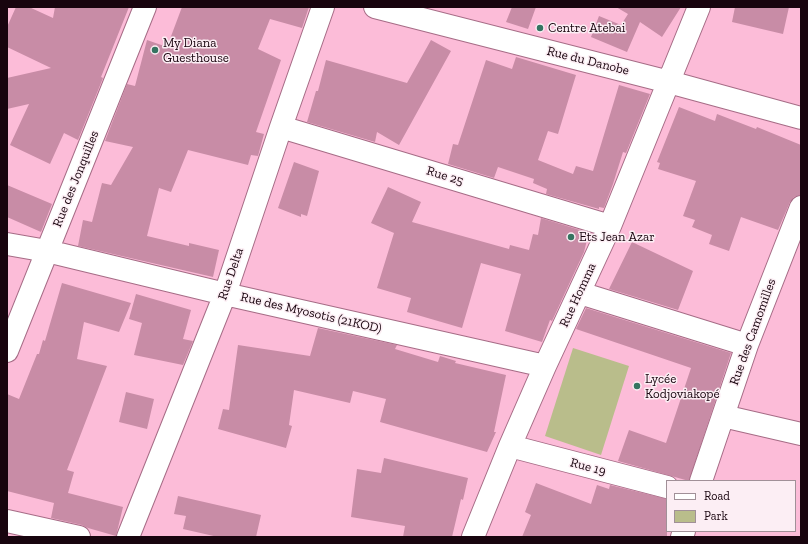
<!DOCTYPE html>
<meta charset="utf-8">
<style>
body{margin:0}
#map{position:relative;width:808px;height:544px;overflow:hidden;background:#fcbcd8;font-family:"Zilla Slab",serif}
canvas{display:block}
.frame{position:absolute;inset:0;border:8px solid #18040e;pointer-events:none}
.legend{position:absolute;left:666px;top:480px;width:130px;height:52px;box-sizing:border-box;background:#fceef4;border:1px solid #a19098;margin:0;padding:5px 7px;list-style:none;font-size:12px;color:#18040e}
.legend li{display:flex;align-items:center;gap:8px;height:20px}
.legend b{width:20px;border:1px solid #a19098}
</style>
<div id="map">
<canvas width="808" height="544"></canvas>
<div class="frame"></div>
<ul class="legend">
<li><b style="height:5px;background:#fff"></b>Road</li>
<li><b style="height:11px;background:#b9bd8b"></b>Park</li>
</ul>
</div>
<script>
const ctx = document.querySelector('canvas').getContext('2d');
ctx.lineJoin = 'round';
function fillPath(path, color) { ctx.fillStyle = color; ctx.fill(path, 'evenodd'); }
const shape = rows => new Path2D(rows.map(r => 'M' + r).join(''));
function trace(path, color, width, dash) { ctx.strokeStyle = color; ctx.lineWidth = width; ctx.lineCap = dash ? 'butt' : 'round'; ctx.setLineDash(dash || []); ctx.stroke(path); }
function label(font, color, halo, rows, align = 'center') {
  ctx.font = font + ' "Zilla Slab",serif'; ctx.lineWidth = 3; ctx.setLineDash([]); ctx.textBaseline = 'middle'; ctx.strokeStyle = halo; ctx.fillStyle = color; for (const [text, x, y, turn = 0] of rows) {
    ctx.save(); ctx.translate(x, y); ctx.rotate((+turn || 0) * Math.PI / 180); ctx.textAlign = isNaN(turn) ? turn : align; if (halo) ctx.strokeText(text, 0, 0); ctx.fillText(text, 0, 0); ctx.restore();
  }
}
const green = shape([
 [573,348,629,366,601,455,545,436]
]);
const building = shape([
 [16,7,29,7,53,18,55,7,129,7,101,77,103,78,78,140,64,133,50,164,10,145,29,104,7,109,7,78,51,68,7,47,7,27],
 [182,7,309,7,302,28,270,19,258,49,281,60,256,132,264,134,258,156,251,155,248,165,188,150,171,192,159,188,147,236,189,246,189,243,219,250,213,277,78,246,83,220,92,222,102,183,111,185,133,147,105,141,127,84,135,86,147,40,167,47],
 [512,7,536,7,528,29,506,22],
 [616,7,681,7,662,37,640,22,627,52,591,37,599,16,621,25,628,14],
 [735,7,789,7,783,34,732,22],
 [431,40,451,51,399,145,377,132,375,142,307,122,316,91,318,91,326,60,407,83],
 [516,57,576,75,558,134,548,131,538,160,573,174,576,166,593,171,619,85,650,94,626,153,623,152,613,184,604,208,599,207,599,209,546,194,547,189,533,183,534,179,498,167,494,178,448,164,453,144,458,145,486,60,512,69],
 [679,107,715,121,717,114,756,129,757,127,801,145,801,190,800,195,794,197,790,202,778,230,741,217,729,251,709,244,712,235,692,227,695,220,683,216,696,181,658,169,660,163,657,162],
 [294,162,319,171,307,216,301,214,301,217,278,208],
 [7,185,52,204,41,232,7,217],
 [388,187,421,202,412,222,509,249,510,245,529,250,533,234,538,235,541,218,593,234,589,241,587,240,584,252,552,321,550,320,542,342,505,331,521,274,481,263,462,328,407,312,411,298,377,288,394,233,371,223],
 [632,242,693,271,678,310,609,289],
 [62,283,131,303,119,332,84,322,77,359,107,366,67,470,74,472,68,493,123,507,116,536,88,528,82,525,51,518,54,503,7,491,7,394,19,399,37,354,39,354,43,340,45,341],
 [136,294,191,310,183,339,193,341,183,365,134,355,142,323,129,319],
 [586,308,731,353,689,481,618,461,629,430,666,443,691,368,576,329],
 [318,328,397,345,395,349,438,362,440,356,456,361,455,363,506,375,494,432,496,432,487,452,380,422,386,399,353,391,350,403,294,390,289,425,292,426,286,448,218,429,223,409,229,410,238,345,310,356],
 [126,392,154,399,147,429,119,422],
 [384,458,468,478,463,500,461,499,452,537,403,537,405,526,351,517,357,469,381,473],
 [536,483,591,504,597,485,609,489,610,485,667,499,667,537,522,537,531,515,525,512],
 [178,496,261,515,256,537,218,537,183,529,186,516,174,514]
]);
const street = shape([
 [375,7,669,82,801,118],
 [281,127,610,226],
 [7,244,47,251,225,294,545,366],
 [580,293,747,345],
 [7,351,145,7],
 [723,416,801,434],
 [510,446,667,487],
 [701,481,747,345,801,207],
 [7,521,79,537],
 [128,537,225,294,281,127,323,7],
 [473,537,510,446,545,366,610,226,699,7],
 [682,537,684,531]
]);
const markers = [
 [540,28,4,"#357461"],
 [155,50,4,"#357461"],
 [571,237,4,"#357461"],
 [637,386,4,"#357461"]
];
const poiNames = [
 ["Centre Atebai",548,28],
 ["My Diana",163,43],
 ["Guesthouse",163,58],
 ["Ets Jean Azar",579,237],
 ["Lycée",645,379],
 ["Kodjoviakopé",645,394]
];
const streetNames = [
 ["Rue du Danobe",588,61,14],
 ["Rue 25",445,176,17],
 ["Rue des Jonquilles",76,179,-68],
 ["Rue Delta",231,274,-71],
 ["Rue Homma",578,295,-65],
 ["Rue des Myosotis (21KOD)",311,313,13],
 ["Rue des Camomilles",753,332,-70],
 ["Rue 19",588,467,15]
];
fillPath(green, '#b9bd8b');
fillPath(building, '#c88ca6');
trace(street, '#a66c86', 24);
trace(street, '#fff', 22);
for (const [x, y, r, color] of markers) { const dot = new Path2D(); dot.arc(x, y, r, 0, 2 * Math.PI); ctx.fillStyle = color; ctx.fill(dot); trace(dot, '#fceef4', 1.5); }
label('13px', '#18040e', '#fceef4', poiNames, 'left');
label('13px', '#18040e', '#fceef4', streetNames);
</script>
